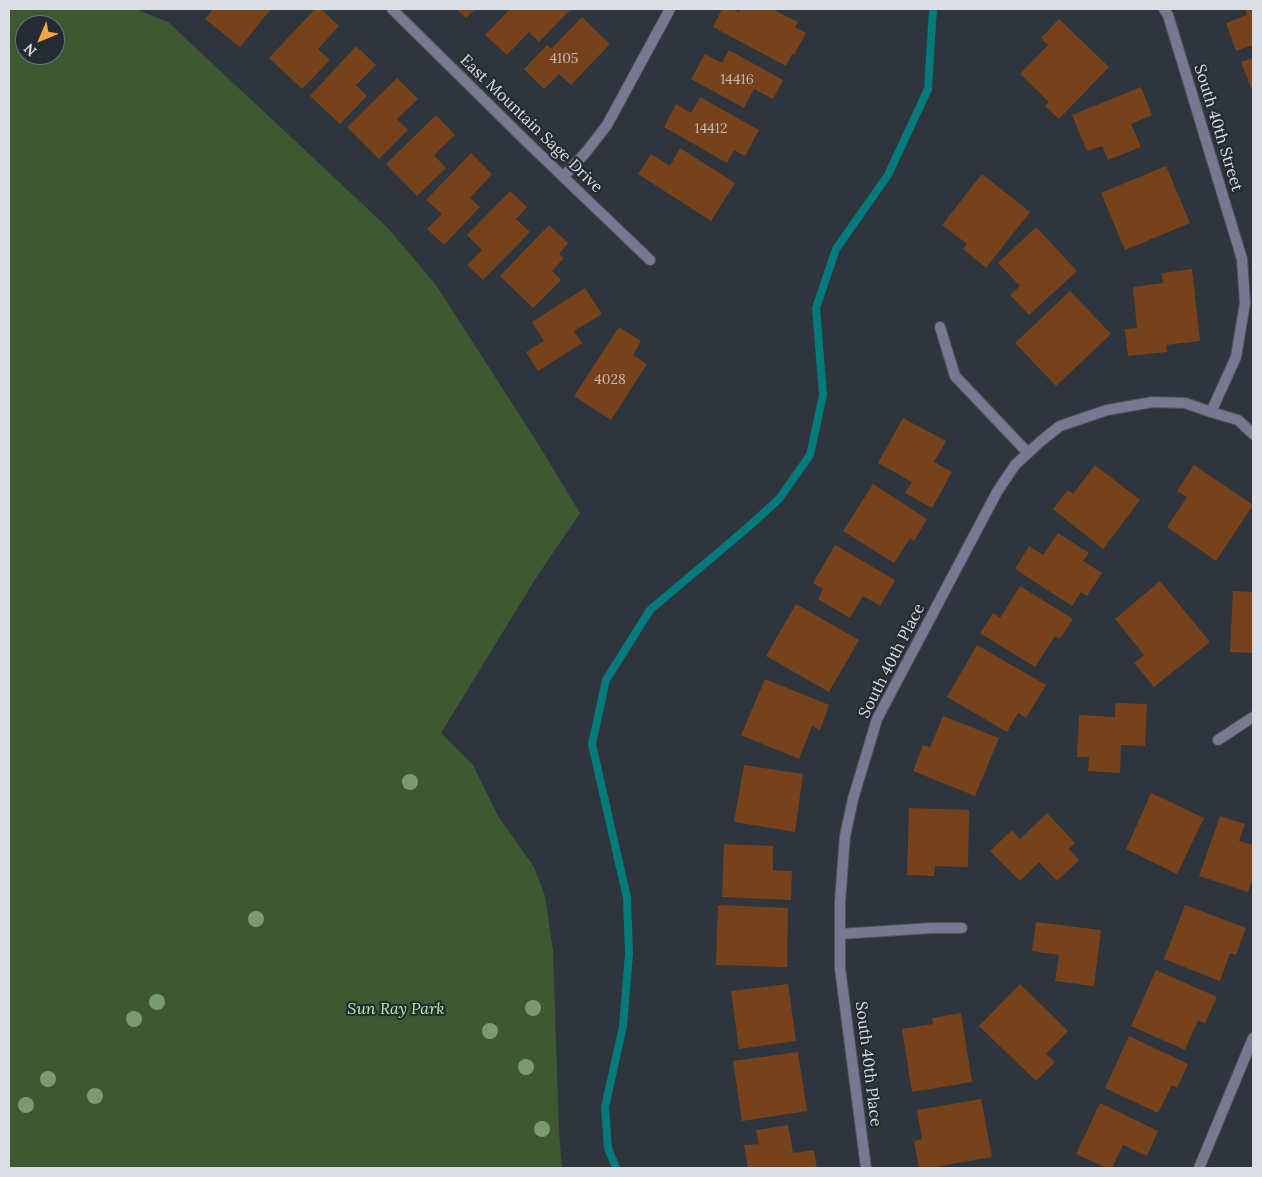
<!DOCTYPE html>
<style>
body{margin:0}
#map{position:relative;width:1262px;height:1177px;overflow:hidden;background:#2f353c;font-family:Lora,serif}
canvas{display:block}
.frame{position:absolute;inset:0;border:10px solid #dbdfe4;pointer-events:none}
.north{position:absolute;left:15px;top:15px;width:50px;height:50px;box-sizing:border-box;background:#252b32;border:1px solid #6e7379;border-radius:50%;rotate:225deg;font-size:14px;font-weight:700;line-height:20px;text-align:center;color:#dbdfe4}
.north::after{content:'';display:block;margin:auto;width:18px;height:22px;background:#f4a344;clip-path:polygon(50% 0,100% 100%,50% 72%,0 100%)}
</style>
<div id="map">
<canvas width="1262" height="1177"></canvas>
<div class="frame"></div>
<div class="north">N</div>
</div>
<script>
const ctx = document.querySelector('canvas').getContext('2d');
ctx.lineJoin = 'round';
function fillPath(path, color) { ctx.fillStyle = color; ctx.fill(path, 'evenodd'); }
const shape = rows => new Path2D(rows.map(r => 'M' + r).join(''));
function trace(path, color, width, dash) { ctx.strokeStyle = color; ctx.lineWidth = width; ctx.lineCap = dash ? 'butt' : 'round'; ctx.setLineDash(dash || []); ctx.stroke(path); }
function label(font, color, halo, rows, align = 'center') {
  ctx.font = font + ' Lora,serif'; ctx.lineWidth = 4.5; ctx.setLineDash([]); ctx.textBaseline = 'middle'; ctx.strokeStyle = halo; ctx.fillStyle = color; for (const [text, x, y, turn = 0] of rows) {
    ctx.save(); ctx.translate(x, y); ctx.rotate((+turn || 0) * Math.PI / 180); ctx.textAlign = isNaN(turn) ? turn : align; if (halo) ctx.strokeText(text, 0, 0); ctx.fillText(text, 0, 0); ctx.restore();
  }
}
const green = shape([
 [9,9,136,9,168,22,387,227,436,285,535,439,580,513,534,581,441,733,473,765,498,816,534,867,545,896,553,951,559,1133,562,1168,9,1168],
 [25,25,55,25,55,55,25,55]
]);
const stream = shape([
 [616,1168,608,1148,605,1107,623,1026,629,954,627,898,592,744,606,680,650,610,747,528,779,499,810,455,823,395,816,308,836,249,888,175,928,89,933,9]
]);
const building = shape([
 [213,9,271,9,240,47,205,19],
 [315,9,321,9,339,26,318,49,330,60,302,89,269,58],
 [456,9,475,9,466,18],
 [510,9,571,9,539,42,529,32,507,55,485,35],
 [722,9,733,9,739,12,741,9,772,9,798,22,795,27,806,33,794,55,792,54,786,66,713,27],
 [1245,9,1253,9,1253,45,1236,51,1226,23,1247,15],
 [582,17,610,44,571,85,559,74,544,89,524,69,547,45,551,49],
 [1059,19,1109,67,1059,119,1045,106,1049,102,1020,74,1048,45,1041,38],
 [356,46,376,65,356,85,367,96,340,124,310,96],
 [729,50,783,80,773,99,754,89,744,108,691,79,705,54,722,63],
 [1253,58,1253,93,1241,62],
 [397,78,418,99,397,119,408,130,379,159,347,127],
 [1141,87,1152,115,1131,124,1141,147,1108,160,1102,146,1087,151,1072,115],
 [700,97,759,130,745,156,734,150,727,163,664,127,676,104,691,113],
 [436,115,455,135,434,155,446,168,417,196,386,164],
 [680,148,735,183,711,221,638,174,651,154,670,166],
 [471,153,492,174,470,198,480,207,444,245,427,229,442,214,426,200],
 [1166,166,1190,223,1125,250,1101,193],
 [982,174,1030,212,986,268,963,249,967,244,942,225],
 [510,191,527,207,516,219,530,232,483,280,467,265,482,250,467,235],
 [549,225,568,243,559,254,564,258,552,271,561,280,533,308,500,276],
 [1036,227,1077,271,1029,315,1010,295,1020,286,998,263],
 [1192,269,1200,341,1166,345,1167,352,1128,356,1125,329,1137,328,1133,287,1163,283,1162,273],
 [585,288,602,314,574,331,582,343,538,371,526,352,544,341,532,322],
 [1070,291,1111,334,1056,386,1015,343],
 [619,327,641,341,633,355,647,364,611,420,574,396],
 [903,418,946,441,934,462,952,472,932,508,905,493,912,482,878,463],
 [1095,465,1140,500,1103,549,1053,509,1068,490,1073,494],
 [1194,465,1253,505,1216,561,1167,527,1187,497,1177,491],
 [873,484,927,519,914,541,910,538,894,563,843,531],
 [1058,533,1089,553,1083,561,1102,573,1087,596,1081,592,1072,606,1015,569,1029,546,1043,555],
 [835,545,895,580,880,606,863,596,850,618,818,599,823,589,813,583],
 [1160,581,1210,642,1154,687,1134,663,1144,655,1115,619],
 [1020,586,1073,619,1060,639,1055,636,1035,667,980,633,993,613,1000,618],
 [1233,591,1253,592,1253,653,1230,652],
 [796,604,859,640,829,692,766,656],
 [977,645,1046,685,1026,718,1018,713,1007,732,947,697],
 [765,679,829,705,820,730,812,726,799,759,741,735],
 [1115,703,1147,704,1145,746,1121,745,1120,773,1088,771,1089,757,1077,757,1079,715,1115,717],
 [943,716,999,738,975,796,913,771,923,745,930,748],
 [744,765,803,774,795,832,734,822],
 [1151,793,1204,818,1177,874,1126,849],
 [909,808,969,810,968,867,935,866,934,876,907,875],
 [1047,813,1075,843,1069,849,1079,860,1057,881,1039,862,1020,881,990,851,1012,830,1020,839],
 [1220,816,1245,824,1239,841,1253,845,1253,877,1248,892,1199,876],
 [724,844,773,846,773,870,792,871,791,900,722,897],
 [718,905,788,908,787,967,716,965],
 [1185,905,1246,928,1236,955,1230,953,1220,981,1164,959],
 [1036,922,1101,930,1094,986,1055,981,1059,955,1032,951],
 [1156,970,1217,997,1205,1023,1198,1020,1185,1050,1131,1026],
 [788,984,796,1041,739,1049,731,991],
 [1020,984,1068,1031,1046,1054,1055,1062,1036,1081,979,1026],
 [961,1013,972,1082,912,1092,902,1029,933,1024,932,1018],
 [1129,1036,1188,1064,1177,1088,1172,1085,1158,1113,1105,1088],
 [798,1052,807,1111,742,1121,733,1061],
 [981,1099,992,1157,929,1168,919,1168,914,1141,922,1139,917,1110],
 [1100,1103,1158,1131,1147,1156,1123,1145,1112,1168,1107,1168,1076,1154],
 [788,1125,793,1153,814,1150,817,1168,748,1168,744,1145,759,1144,756,1130]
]);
const minor = shape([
 [392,9,531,146,650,260],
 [1164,9,1168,15,1242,259,1245,303,1236,357,1211,412,1238,420,1253,434],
 [563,177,586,152,607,125,670,9],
 [940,327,955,376,1028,453],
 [1218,740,1253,717],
 [840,934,932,928,962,928],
 [866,1168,840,968,840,902,845,836,853,799,877,719,997,492,1015,465,1041,441,1060,426,1107,410,1153,402,1185,403,1211,412],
 [1199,1168,1253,1038]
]);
const trees = [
 [410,782],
 [256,919],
 [157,1002],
 [533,1008],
 [134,1019],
 [490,1031],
 [526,1067],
 [48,1079],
 [95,1096],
 [26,1105],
 [542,1129]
];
const numberNames = [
 ["4105",564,59],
 ["14416",737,80],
 ["14412",711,129],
 ["4028",610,380]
];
const streetNames = [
 ["East Mountain Sage Drive",531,124,44],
 ["South 40th Street",1218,128,73],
 ["South 40th Place",892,661,-63],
 ["South 40th Place",868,1064,83]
];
const parkNames = [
 ["Sun Ray Park",396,1009]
];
fillPath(green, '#3e5932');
trace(stream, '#037a7b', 8);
fillPath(building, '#76421c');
trace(minor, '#4e545a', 12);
trace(minor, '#797892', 10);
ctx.fillStyle = '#7a9b72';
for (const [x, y] of trees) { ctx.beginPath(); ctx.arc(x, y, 8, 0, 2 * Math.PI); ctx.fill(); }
label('14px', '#c2b8b2', null, numberNames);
label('16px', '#dbdfe4', '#252b32', streetNames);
label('italic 16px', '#b7ee9e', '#252b32', parkNames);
</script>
